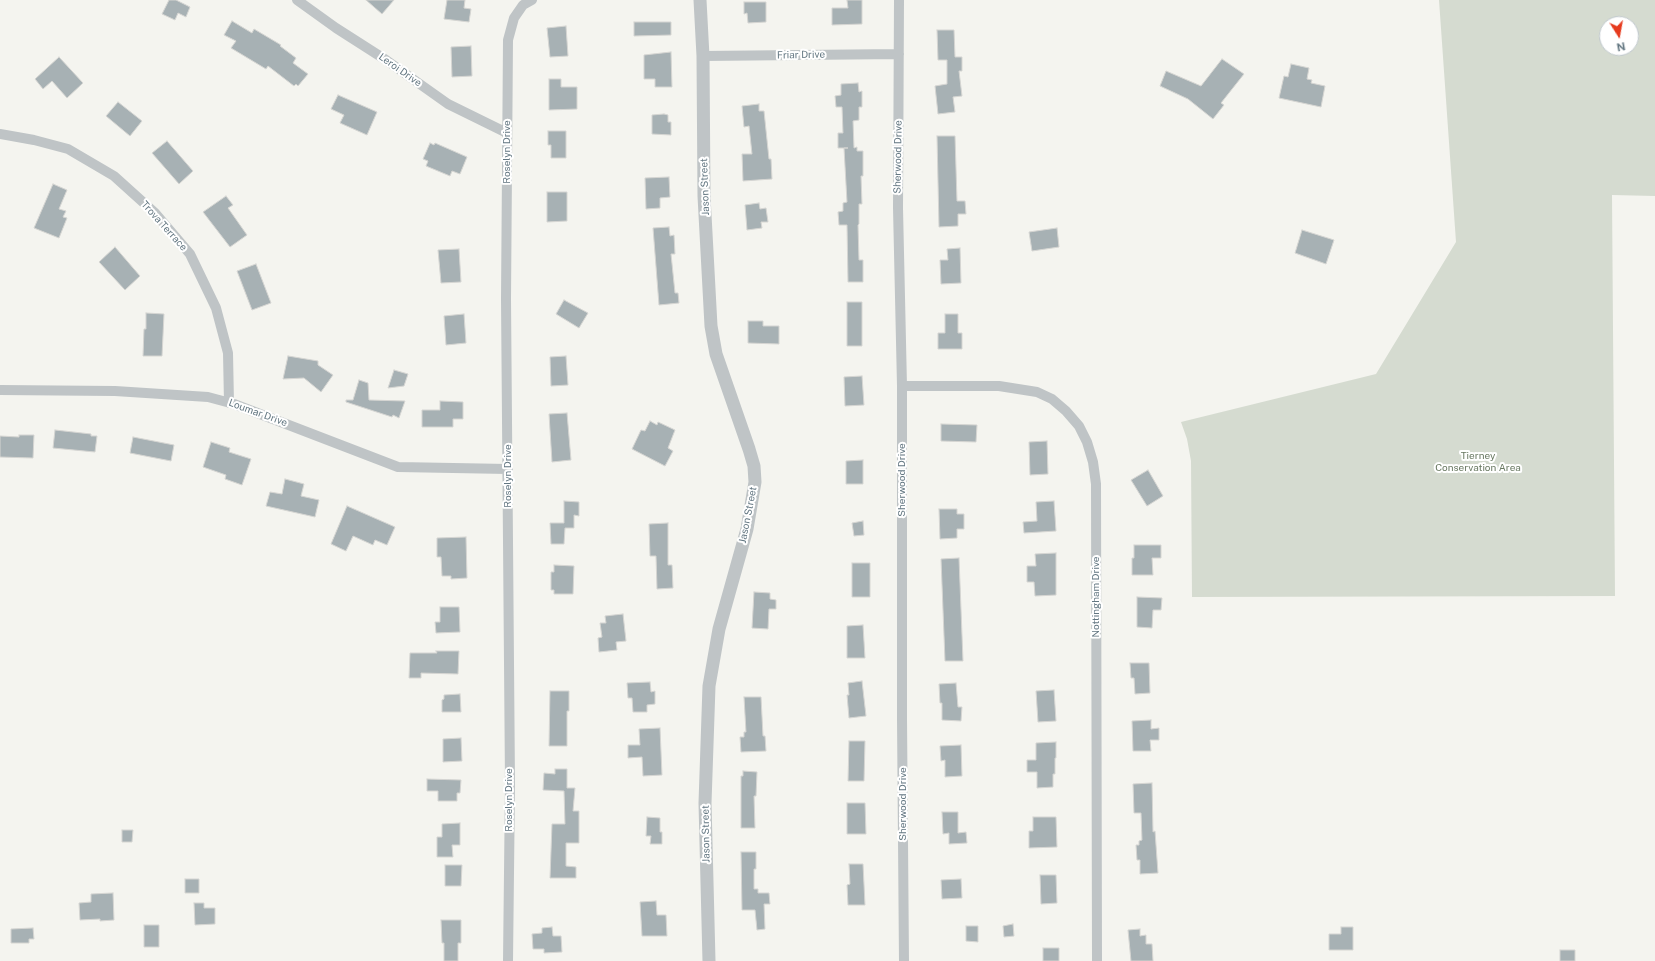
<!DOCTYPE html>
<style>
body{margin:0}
#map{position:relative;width:1655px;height:961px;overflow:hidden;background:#f4f4ef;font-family:"Public Sans",sans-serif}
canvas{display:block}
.north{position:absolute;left:1599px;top:16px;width:40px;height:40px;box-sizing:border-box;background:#fff;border:1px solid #c0c8cd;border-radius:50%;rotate:169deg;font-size:11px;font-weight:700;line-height:16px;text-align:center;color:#627681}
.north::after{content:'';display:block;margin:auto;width:14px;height:18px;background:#e63b1e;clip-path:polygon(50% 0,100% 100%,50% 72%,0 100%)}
</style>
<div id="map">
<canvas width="1655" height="961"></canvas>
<div class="north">N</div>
</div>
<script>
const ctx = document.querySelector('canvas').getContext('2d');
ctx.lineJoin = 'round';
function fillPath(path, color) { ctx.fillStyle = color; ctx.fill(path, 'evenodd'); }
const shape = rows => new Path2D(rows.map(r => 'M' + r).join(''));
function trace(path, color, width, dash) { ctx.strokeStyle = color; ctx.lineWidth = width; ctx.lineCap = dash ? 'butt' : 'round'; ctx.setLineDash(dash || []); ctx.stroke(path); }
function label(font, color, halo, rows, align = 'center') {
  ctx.font = font + ' "Public Sans",sans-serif'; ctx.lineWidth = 4; ctx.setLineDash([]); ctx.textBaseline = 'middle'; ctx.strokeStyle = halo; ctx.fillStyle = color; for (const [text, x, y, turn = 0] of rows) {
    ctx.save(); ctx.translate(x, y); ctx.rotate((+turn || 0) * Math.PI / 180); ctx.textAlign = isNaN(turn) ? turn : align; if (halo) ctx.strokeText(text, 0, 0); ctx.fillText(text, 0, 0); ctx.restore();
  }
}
const green = shape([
 [1439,0,1655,0,1655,196,1612,195,1615,596,1192,597,1191,461,1187,439,1181,422,1376,374,1456,242],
 [1607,24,1631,24,1631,48,1607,48]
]);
const building = shape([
 [169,0,176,0,190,7,186,17,178,13,175,20,162,14,169,0],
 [366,0,394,0,382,14,366,0],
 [447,0,465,0,464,8,471,9,469,22,444,19,447,0],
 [847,0,862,0,862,24,832,25,832,8,848,8,847,0],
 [744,2,766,2,766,22,748,23,747,13,744,14,744,2],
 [232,21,252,33,254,29,281,45,280,46,296,58,293,63,308,74,298,86,296,84,294,86,268,66,266,69,231,48,236,41,224,35,232,21],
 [634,22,671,22,671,35,634,36,634,22],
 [566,26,568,56,550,57,547,28,566,26],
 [937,30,954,30,955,57,962,57,962,71,959,71,962,96,953,97,955,112,938,114,935,86,947,84,947,60,938,60,937,30],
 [471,46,472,76,452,77,451,47,471,46],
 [671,52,672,87,655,87,655,79,644,79,644,55,671,52],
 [59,57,83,83,67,98,52,81,43,89,35,79,59,57],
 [1222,59,1244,74,1221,103,1224,105,1213,119,1188,99,1160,86,1166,71,1201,86,1222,59],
 [1291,64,1309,68,1307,79,1312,80,1311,83,1325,86,1321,107,1279,98,1284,76,1288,77,1291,64],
 [549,79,561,79,561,87,577,87,577,109,549,110,549,79],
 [858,83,859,92,862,91,862,107,859,107,859,120,853,121,854,148,857,147,857,151,863,151,863,176,861,176,862,204,859,204,859,224,858,225,859,260,863,260,863,282,848,282,847,225,839,225,838,212,843,211,843,203,847,202,844,148,848,148,838,148,838,133,843,133,842,107,836,107,835,96,841,95,841,84,858,83],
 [338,95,377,112,367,135,340,123,344,115,331,109,338,95],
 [118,102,142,121,130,136,106,116,118,102],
 [759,104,759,111,764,111,769,159,771,159,772,179,743,181,742,154,752,154,749,126,744,127,742,106,759,104],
 [664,114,668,115,668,122,671,122,671,135,652,134,652,115,664,114],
 [548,131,566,131,566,158,551,158,551,145,548,145,548,131],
 [937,136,955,136,957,201,965,201,966,214,958,214,958,226,939,227,937,136],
 [167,141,193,171,179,184,152,153,167,141],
 [430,143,434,145,435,143,467,157,460,174,452,171,450,176,426,166,428,161,423,159,430,143],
 [669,177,670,197,660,198,660,208,646,209,645,178,669,177],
 [53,184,67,190,59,209,66,211,63,217,67,218,59,238,34,228,53,184],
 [547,192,567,192,567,221,547,222,547,192],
 [226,196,233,205,228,208,247,235,230,247,203,212,226,196],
 [759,203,760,209,766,208,768,222,761,222,762,228,747,230,745,205,759,203],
 [669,227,670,236,674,235,675,254,671,254,675,293,678,293,679,303,659,305,653,228,669,227],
 [1057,228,1059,247,1032,251,1029,232,1057,228],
 [1302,230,1334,240,1326,264,1295,253,1302,230],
 [115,247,140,276,125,290,99,262,115,247],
 [960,248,961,283,941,284,940,260,948,260,947,249,960,248],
 [459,249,461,282,441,283,438,250,459,249],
 [256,264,271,303,252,310,237,271,256,264],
 [564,300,588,313,579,328,556,314,564,300],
 [847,302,862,302,862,346,847,346,847,302],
 [146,313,164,314,162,356,143,356,144,329,146,329,146,313],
 [464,314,466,343,446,345,444,316,464,314],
 [945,314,958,314,958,333,962,333,962,349,938,349,938,333,945,333,945,314],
 [748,321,763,321,763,326,779,326,779,344,748,343,748,321],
 [288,356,318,361,318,365,333,375,321,392,304,378,283,379,288,356],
 [566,356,568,385,551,386,550,357,566,356],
 [394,370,408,374,404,386,388,388,394,370],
 [862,376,864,405,845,406,844,377,862,376],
 [359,380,368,383,369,400,405,401,399,418,393,415,392,417,346,402,346,400,353,400,359,380],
 [440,401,463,402,463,419,453,419,453,427,422,427,422,410,440,410,440,401],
 [567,413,571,460,552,462,549,414,567,413],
 [650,421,657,425,658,422,675,430,668,448,673,451,665,466,632,449,641,430,645,431,650,421],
 [941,424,977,425,976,442,941,441,941,424],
 [55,430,91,434,91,436,97,436,95,452,53,448,55,430],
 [19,435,34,435,33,458,0,457,0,436,19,437,19,435],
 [133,437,174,445,171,461,130,453,133,437],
 [1047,441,1048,474,1030,475,1029,442,1047,441],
 [211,442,230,448,229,452,251,459,242,485,225,479,226,475,203,467,211,442],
 [863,460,863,484,846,484,846,461,863,460],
 [1148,470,1163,496,1147,506,1131,480,1148,470],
 [285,479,304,484,301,496,319,500,315,517,266,506,270,492,282,494,285,479],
 [564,501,579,502,579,516,574,515,574,528,565,528,564,544,551,544,550,523,564,523,564,501],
 [1054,501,1056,531,1024,533,1023,522,1037,521,1036,502,1054,501],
 [347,506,395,527,387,545,375,540,373,545,353,536,346,551,331,544,347,506],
 [939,509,957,509,957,514,964,514,964,529,957,529,957,538,940,539,939,509],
 [863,521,864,535,854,536,852,523,863,521],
 [668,523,668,565,672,565,673,588,657,589,656,556,650,556,649,524,668,523],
 [466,537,467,578,451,579,451,576,442,576,441,557,437,557,437,538,466,537],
 [1134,545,1161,545,1161,558,1152,558,1153,575,1132,575,1132,558,1134,558,1134,545],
 [1056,553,1056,595,1035,596,1034,582,1027,582,1027,566,1036,566,1035,554,1056,553],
 [959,558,963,661,945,661,941,559,959,558],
 [852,563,870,563,870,597,852,597,852,563],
 [554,565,574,566,573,594,554,594,554,590,551,590,551,572,554,572,554,565],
 [754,592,770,593,770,599,776,600,776,609,769,609,768,629,752,628,754,592],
 [1137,597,1162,598,1161,610,1153,610,1152,628,1137,627,1137,597],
 [440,607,459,607,460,632,436,633,435,622,440,622,440,607],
 [623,614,626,641,616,642,617,650,599,652,598,638,602,637,600,623,606,623,605,616,623,614],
 [863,625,865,658,847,658,847,626,863,625],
 [436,651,459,651,458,674,421,673,421,678,409,678,410,653,437,653,436,651],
 [1130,663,1149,663,1150,693,1135,694,1134,678,1131,678,1130,663],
 [862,681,866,716,849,718,847,695,849,695,848,683,862,681],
 [650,682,651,692,655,691,655,704,647,705,647,712,633,712,632,698,628,698,627,683,650,682],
 [956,683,958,707,962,707,961,721,942,720,942,703,940,703,939,684,956,683],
 [1054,690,1056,721,1038,722,1036,691,1054,690],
 [550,691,569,691,569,711,567,711,567,746,549,746,550,691],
 [460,694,461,712,442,712,442,700,444,699,444,695,460,694],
 [744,697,761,697,763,736,765,736,766,751,741,752,740,737,744,737,744,732,746,732,744,697],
 [1151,720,1151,729,1159,728,1159,740,1150,740,1151,751,1133,751,1132,721,1151,720],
 [660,728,662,775,643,776,642,757,628,758,628,745,640,745,639,729,660,728],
 [461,738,462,761,443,762,443,739,461,738],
 [849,741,865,741,864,781,848,781,849,741],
 [1056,742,1056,758,1055,758,1055,774,1053,774,1053,787,1037,788,1037,772,1027,772,1027,760,1036,760,1036,743,1056,742],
 [961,745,962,776,945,777,945,760,941,761,940,746,961,745],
 [555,769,567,769,567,788,575,788,573,811,579,811,579,843,566,843,566,866,576,867,576,878,550,878,552,824,565,824,564,791,543,790,544,773,555,774,555,769],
 [743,771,757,772,756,796,754,796,755,828,741,828,741,776,743,776,743,771],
 [427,779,461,780,460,793,457,793,457,801,438,801,438,791,427,791,427,779],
 [1152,783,1153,832,1155,831,1158,873,1140,874,1140,860,1137,860,1136,845,1139,845,1139,841,1142,840,1141,813,1134,813,1133,784,1152,783],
 [847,803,865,803,866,834,847,834,847,803],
 [942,812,958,812,958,833,966,832,967,843,949,844,949,833,943,834,942,812],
 [647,817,660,818,660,832,662,832,662,844,650,844,651,836,646,836,647,817],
 [1033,817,1056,817,1057,847,1029,848,1029,831,1033,831,1033,817],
 [460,823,460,845,452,845,453,857,437,857,437,837,442,837,442,824,460,823],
 [122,830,133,830,132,842,122,842,122,830],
 [741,852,756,852,756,869,754,869,754,889,758,889,758,893,769,893,770,904,764,904,765,929,757,930,755,910,742,910,741,852],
 [849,864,863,864,865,905,848,905,847,885,850,884,849,864],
 [445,865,462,865,461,886,445,886,445,865],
 [1040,875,1056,875,1057,903,1041,904,1040,875],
 [185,879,199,879,199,893,185,893,185,879],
 [961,879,962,898,942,899,941,880,961,879],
 [113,893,114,920,100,921,100,919,80,920,79,903,91,902,91,894,113,893],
 [656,901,657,915,666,915,667,936,642,936,640,902,656,901],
 [194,903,204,903,204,908,215,908,215,924,195,925,194,903],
 [441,920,461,920,461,943,458,943,458,961,444,961,444,943,442,943,441,920],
 [1013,924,1014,936,1004,937,1003,926,1013,924],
 [144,925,159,925,159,947,144,947,144,925],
 [966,926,978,926,978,942,966,941,966,926],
 [552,927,553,936,561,936,562,952,544,953,544,949,533,949,532,934,542,933,542,928,552,927],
 [1341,927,1353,927,1353,950,1329,950,1329,934,1341,934,1341,927],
 [33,928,34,939,29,939,29,943,11,943,11,929,33,928],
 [1140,929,1140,936,1146,935,1146,944,1152,944,1153,961,1131,961,1128,930,1140,929],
 [1043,948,1059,948,1059,961,1043,961,1043,948],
 [1560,950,1575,950,1575,961,1560,961,1560,950]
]);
const minor = shape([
 [297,0,336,28,386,60,448,104,507,133],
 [899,0,898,208,902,386,902,719,904,961],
 [703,56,899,54],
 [0,134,34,140,68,149,114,176,155,213,190,254,216,308,228,353,229,403],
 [902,386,999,386,1037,392,1052,399,1066,411,1079,426,1087,442,1093,462,1096,484,1097,961],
 [0,390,115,391,208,397,234,404,398,467,508,469],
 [508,961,510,784,506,299,508,40,514,18,523,5,532,0]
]);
const tertiary = shape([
 [700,0,703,56,704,196,711,326,716,354,749,449,754,466,755,482,747,529,719,629,709,686,705,803,709,961]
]);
const streetNames = [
 ["Friar Drive",801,55,-1],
 ["Leroi Drive",400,70,35],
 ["Roselyn Drive",507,152,-90],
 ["Sherwood Drive",898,157,-89],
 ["Jason Street",705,187,-92],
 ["Trova Terrace",164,226,48],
 ["Loumar Drive",258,413,20],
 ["Roselyn Drive",508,476,-90],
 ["Sherwood Drive",902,480,-90],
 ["Jason Street",748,515,-79],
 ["Nottingham Drive",1096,597,-90],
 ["Roselyn Drive",509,800,-90],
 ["Sherwood Drive",903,804,-90],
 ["Jason Street",706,834,-91]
];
const parkNames = [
 ["Tierney",1478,456],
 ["Conservation Area",1478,468]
];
fillPath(green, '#d5dbd0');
fillPath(building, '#a7b1b4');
trace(building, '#d5d5d2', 1);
trace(minor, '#bfc4c6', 10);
trace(tertiary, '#bfc4c6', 13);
label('10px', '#627681', '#fff', streetNames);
label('10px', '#687861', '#fff', parkNames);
</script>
